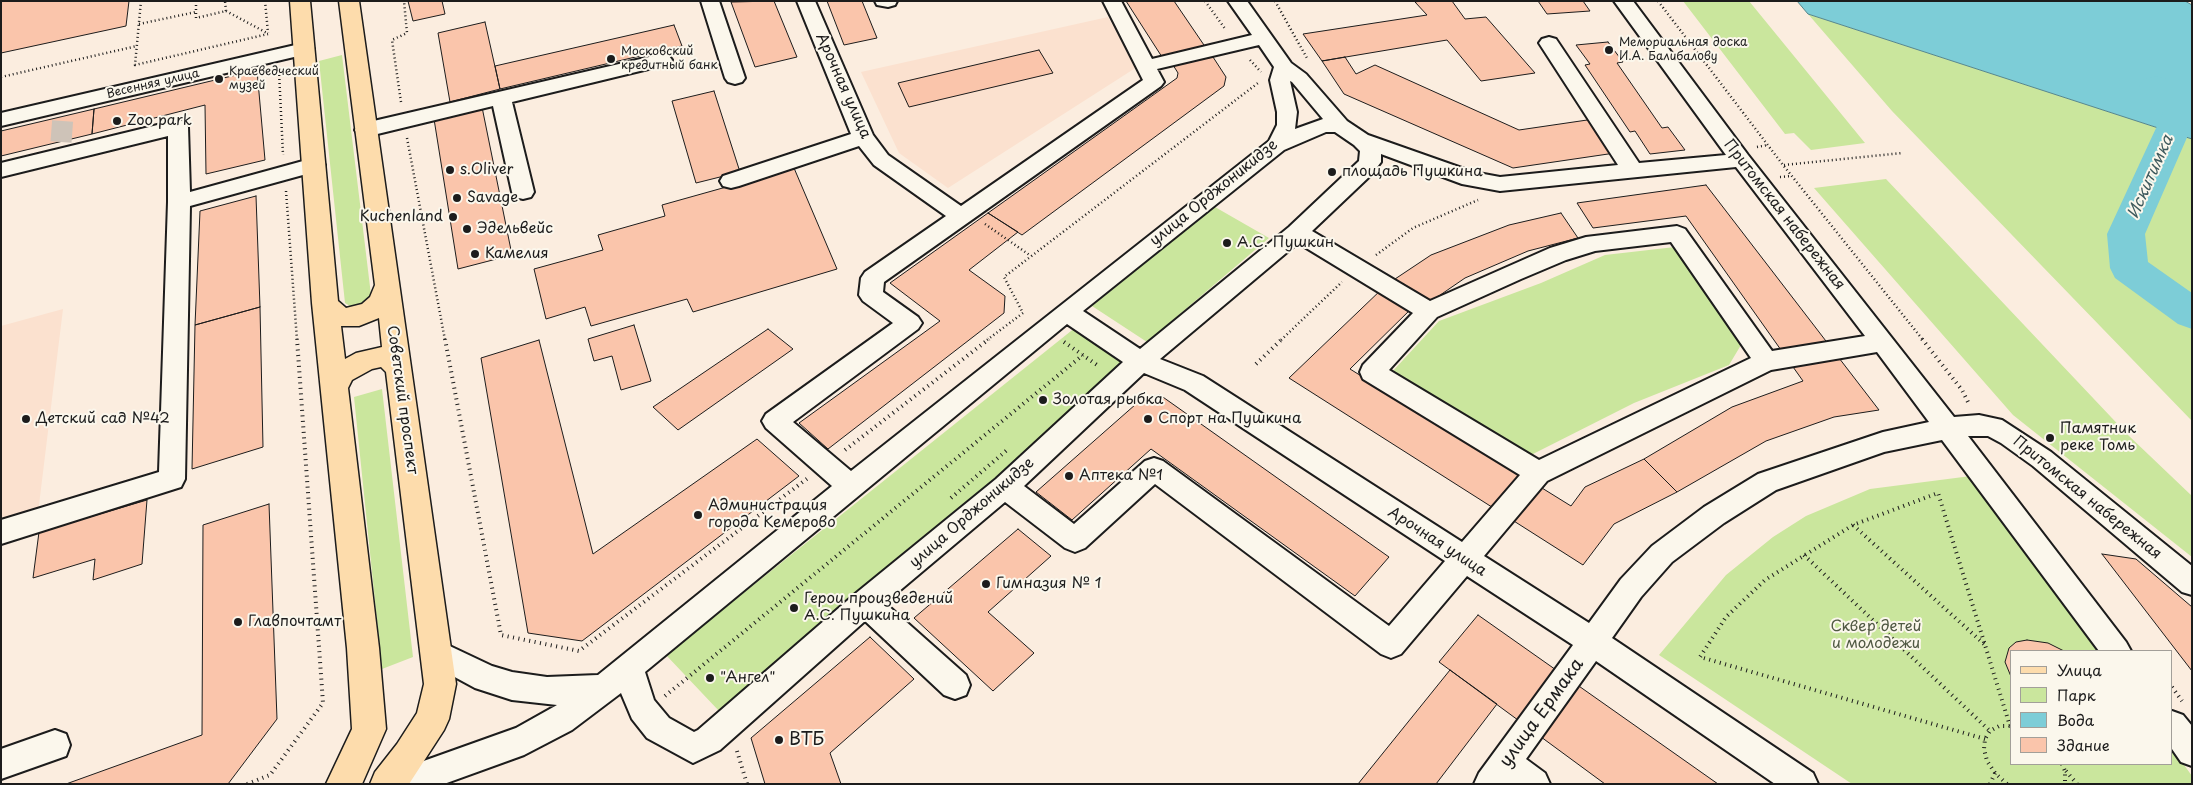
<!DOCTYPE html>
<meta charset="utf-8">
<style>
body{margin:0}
#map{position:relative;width:2193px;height:785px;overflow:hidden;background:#fbeddf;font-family:"Playpen Sans",sans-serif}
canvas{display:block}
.frame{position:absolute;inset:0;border:2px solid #1c1c1c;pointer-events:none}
.legend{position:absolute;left:2010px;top:650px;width:162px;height:115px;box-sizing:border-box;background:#fbf7ec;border:1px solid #a29f99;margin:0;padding:6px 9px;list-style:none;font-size:15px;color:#1c1c1c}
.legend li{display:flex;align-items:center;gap:10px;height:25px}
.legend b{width:25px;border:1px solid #a29f99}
</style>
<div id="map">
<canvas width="2193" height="785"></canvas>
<div class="frame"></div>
<ul class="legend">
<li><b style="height:6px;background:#fddcac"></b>Улица</li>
<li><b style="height:14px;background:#cae69d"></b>Парк</li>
<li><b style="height:14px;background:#7dcdd7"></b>Вода</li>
<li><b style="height:14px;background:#fac5ab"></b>Здание</li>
</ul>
</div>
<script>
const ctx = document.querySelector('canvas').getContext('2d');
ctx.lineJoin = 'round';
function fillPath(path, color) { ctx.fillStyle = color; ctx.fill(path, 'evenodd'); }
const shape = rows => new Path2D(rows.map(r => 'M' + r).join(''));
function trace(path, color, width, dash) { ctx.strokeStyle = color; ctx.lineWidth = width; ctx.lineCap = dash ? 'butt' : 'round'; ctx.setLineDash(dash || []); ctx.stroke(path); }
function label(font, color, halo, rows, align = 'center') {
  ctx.font = font + ' "Playpen Sans",sans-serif'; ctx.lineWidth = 4; ctx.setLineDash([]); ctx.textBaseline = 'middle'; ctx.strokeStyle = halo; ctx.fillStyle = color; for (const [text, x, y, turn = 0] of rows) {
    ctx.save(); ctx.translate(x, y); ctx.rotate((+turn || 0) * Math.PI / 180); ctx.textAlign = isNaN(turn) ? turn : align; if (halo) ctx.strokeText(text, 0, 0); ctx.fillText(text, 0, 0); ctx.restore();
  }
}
const built = shape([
 [1108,17,1137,67,948,188,899,153,861,72],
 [63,309,38,513,1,524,1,326]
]);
const green = shape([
 [1683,1,1749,1,1865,143,1811,150,1794,133,1785,134],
 [1808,14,2192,139,2192,421,1892,111],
 [342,55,371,295,365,303,350,306,345,303,319,61],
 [1886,179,2128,435,2192,496,2192,557,2013,415,1814,188],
 [1215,207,1269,238,1147,342,1092,306],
 [1675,247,1741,345,1729,365,1634,403,1531,455,1392,372,1439,321,1541,283,1605,255],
 [1076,327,1130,364,719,711,666,655],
 [382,389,413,657,382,669,354,397],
 [1971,476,2101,651,2012,651,2012,764,2172,764,2172,748,2192,776,2192,784,1852,784,1659,655,1726,575,1773,537,1806,516,1870,489]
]);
const water = shape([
 [1797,1,2185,1,2192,5,2192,139,1808,14,1797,1]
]);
const river = shape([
 [2156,76,2168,79,2192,102,2192,126,2145,234,2148,262,2192,293,2192,329,2178,324,2115,278,2110,268,2107,234,2163,113,2139,86,2144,79,2156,76]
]);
const building = shape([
 [1,1,129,1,126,26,1,53,1,1],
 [408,1,442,1,445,14,413,21,408,1],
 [774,1,797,57,755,67,731,2,774,1],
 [827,1,862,1,877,38,844,45,827,1],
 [1126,1,1174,1,1206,48,1162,57,1126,1],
 [1421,1,1452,1,1465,19,1486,17,1535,73,1481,81,1447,40,1322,61,1303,34,1427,15,1415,2,1421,1],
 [1538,1,1583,1,1590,11,1547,14,1538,1],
 [485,22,500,89,450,102,438,33,485,22],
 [674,25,682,46,500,89,495,66,674,25],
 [1608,42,1623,62,1617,63,1662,128,1668,127,1685,150,1650,154,1635,131,1630,132,1585,65,1590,64,1576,45,1608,42],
 [1039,50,1053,73,909,107,898,83,1039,50],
 [1213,57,1226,77,1224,86,1022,235,988,213,1177,78,1178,73,1173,65,1213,57],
 [1345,57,1356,74,1375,65,1519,130,1594,119,1615,153,1513,168,1344,94,1322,61,1345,57],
 [257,70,265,160,206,174,205,105,92,134,94,109,257,70],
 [714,91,740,172,696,183,672,101,714,91],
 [482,107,512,255,458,269,434,119,482,107],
 [94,109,92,134,1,156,1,131,94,109],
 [794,168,837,269,693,312,687,299,591,326,585,307,546,319,534,269,603,250,598,235,665,216,662,205,794,168],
 [1706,185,1879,410,1834,417,1766,441,1677,492,1644,459,1732,407,1803,381,1686,216,1593,228,1577,203,1706,185],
 [256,196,260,307,195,325,200,211,256,196],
 [988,213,1018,232,969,270,1005,296,1004,313,828,449,799,423,940,321,890,283,988,213],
 [1561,213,1578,238,1528,251,1465,278,1430,302,1395,279,1431,255,1509,225,1561,213],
 [1383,288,1414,306,1350,369,1571,506,1585,487,1644,459,1677,492,1614,524,1583,565,1289,378,1383,288],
 [260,307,263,447,192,469,195,325,260,307],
 [634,325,651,381,621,390,612,356,594,361,588,339,634,325],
 [768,329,793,349,678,430,653,407,768,329],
 [539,340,593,554,757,439,799,476,582,641,528,633,481,358,539,340],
 [1160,395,1389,557,1355,596,1151,449,1072,520,1036,492,1144,397,1160,395],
 [147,500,142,564,93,580,95,559,33,578,39,532,147,500],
 [269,504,277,719,228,784,66,784,202,735,203,525,269,504],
 [1018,529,1051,556,988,612,1034,653,993,691,914,618,1018,529],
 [2102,554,2136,559,2192,607,2192,671,2102,554],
 [1478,615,1718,784,1605,784,1439,662,1478,615],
 [870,637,914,679,830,753,841,784,765,784,751,738,870,637],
 [2027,640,2048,643,2064,651,2012,651,2012,679,2005,662,2009,648,2016,642,2027,640],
 [1450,670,1497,704,1436,784,1358,784,1450,670]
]);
const minorTunnel = shape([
 [61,142,63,116]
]);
const pathFar1 = shape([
 [141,1,135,65,268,34],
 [196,1,196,18,226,11,225,1],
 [265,1,268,33],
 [1205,1,1226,30],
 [1275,1,1308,60],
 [1658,1,1783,165,1923,340],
 [226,11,267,33],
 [139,24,196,12],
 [1250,60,1261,72],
 [279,71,283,155],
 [1,77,137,46],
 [401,102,392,40,407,33,404,1],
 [407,138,445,340],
 [1757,147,1768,145],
 [1784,165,1902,153],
 [1780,177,1792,176],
 [286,191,297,340],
 [985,224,1031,256],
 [1376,255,1413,228,1478,200],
 [987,340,1023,313,1004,277,1258,83],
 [1281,340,1342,282]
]);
const path = shape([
 [445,339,501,635,579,651,808,478],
 [1922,339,1962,390,1969,404],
 [1064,342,1100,367],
 [1256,364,1282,339],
 [845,450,989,339],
 [951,498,1007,450],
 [1853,525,1984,644],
 [1804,555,1990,731],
 [2172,687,2182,701],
 [665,696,1083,355],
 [1985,739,1700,657,1726,617,1765,580,1853,525,1938,493,2010,726],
 [737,751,747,784],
 [2062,764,2065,771,2065,784],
 [2066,771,2077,784],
 [247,784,270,775,323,703,297,339],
 [1990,784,1995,773],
 [2007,784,1995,773,1987,761,1984,749,1985,739,1990,731,1999,726,2011,726]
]);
const minor = shape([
 [701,1,719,1,745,78,742,82,735,84,728,82,725,78,701,1],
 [797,1,815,1,873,135,888,155,961,206,1143,80,1103,1,1121,1,1152,59,1252,35,1228,1,1247,1,1291,63,1306,74,1347,121,1368,135,1473,172,1500,177,1618,165,1539,43,1542,39,1549,37,1556,39,1639,163,1726,155,1614,1,1633,1,1748,155,1954,417,1979,415,2002,420,2051,452,2192,566,2192,595,2182,592,2033,466,2001,443,1988,436,1968,436,2126,642,2131,651,2099,651,1942,440,1884,452,1776,490,1724,523,1672,562,1641,597,1612,638,1813,773,1818,784,1775,784,1596,661,1526,759,1545,773,1550,784,1474,784,1479,773,1573,645,1467,576,1401,654,1391,658,1381,654,1155,484,1085,548,1075,552,1065,548,1005,502,885,603,966,675,970,685,966,695,955,699,944,695,865,621,720,750,693,763,647,738,632,719,621,693,572,730,524,755,444,784,385,784,390,773,516,728,557,705,512,700,475,688,427,662,422,653,427,644,437,640,492,666,512,672,547,677,598,675,832,486,766,428,762,421,766,414,893,323,863,301,859,295,861,278,865,272,946,216,874,165,859,146,739,186,731,188,723,186,720,181,723,176,851,134,797,1],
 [1259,45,1274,67,1270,80,1277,112,1277,125,1269,141,851,471,793,422,918,329,922,323,918,317,883,292,884,282,1161,86,1164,82,1157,69,1259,45],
 [1290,81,1292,82,1323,119,1295,129,1297,112,1290,81],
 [1326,132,1335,132,1354,145,1360,151,1359,161,1289,227,1140,349,1083,311,1284,150,1326,132],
 [1381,154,1462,184,1500,191,1736,167,1865,336,1772,351,1685,229,1677,226,1586,237,1550,248,1430,301,1312,231,1371,175,1381,162,1381,154],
 [1671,242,1751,358,1539,460,1389,370,1437,317,1521,279,1566,260,1595,251,1671,242],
 [1298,243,1413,313,1363,365,1360,372,1363,379,1520,475,1462,542,1203,376,1160,359,1298,243],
 [1067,324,1123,362,996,479,855,594,698,730,694,732,669,718,654,700,645,672,1067,324],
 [1877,352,1929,422,1883,432,1758,474,1704,507,1652,546,1621,579,1589,623,1484,556,1547,481,1771,370,1877,352],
 [1144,373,1185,390,1445,561,1389,626,1163,461,1154,458,1145,461,1074,524,1024,486,1144,373],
 [875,1,897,1,895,5,888,7,877,5,875,1],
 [304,43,311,45,314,49,311,53,1,126,1,113,304,43],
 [662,54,669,56,672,60,669,64,512,102,534,192,531,197,523,199,515,197,512,192,493,106,365,137,358,135,355,130,358,125,365,123,662,54],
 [178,120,185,122,188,127,190,192,314,158,321,160,325,165,321,170,190,206,185,479,181,487,1,544,1,520,159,472,168,202,168,136,1,177,1,163,178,120],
 [2172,711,2183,715,2192,726,2192,766,2181,762,2172,749,2172,711],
 [55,730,66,734,70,745,66,756,1,779,1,749,55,730]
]);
const major = shape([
 [290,1,310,1,338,301,346,308,362,304,370,297,375,285,339,1,359,1,456,684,449,719,444,730,409,784,370,784,375,772,397,744,417,713,424,684,386,372,381,367,372,369,352,380,348,388,379,648,386,729,362,784,326,784,352,729,347,648,312,303,290,1],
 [379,318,382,347,356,353,345,359,341,326,359,326,379,318]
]);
const markers = [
 [1609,50,5,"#1c1c1c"],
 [611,59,5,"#1c1c1c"],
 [219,79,5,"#1c1c1c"],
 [117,121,5,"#1c1c1c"],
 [450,170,5,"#1c1c1c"],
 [1332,172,5,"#1c1c1c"],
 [457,198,5,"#1c1c1c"],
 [453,217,5,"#1c1c1c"],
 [467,229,5,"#1c1c1c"],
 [1227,243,5,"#1c1c1c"],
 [475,254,5,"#1c1c1c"],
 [1043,400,5,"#1c1c1c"],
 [26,419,5,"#1c1c1c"],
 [1148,419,5,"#1c1c1c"],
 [2050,438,5,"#1c1c1c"],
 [1069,476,5,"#1c1c1c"],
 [698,515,5,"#1c1c1c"],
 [986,584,5,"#1c1c1c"],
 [794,608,5,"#1c1c1c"],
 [238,622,5,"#1c1c1c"],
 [710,678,5,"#1c1c1c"],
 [779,740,5,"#1c1c1c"]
];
const farPoinames = [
 ["Мемориальная доска",1619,43],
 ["И.А. Балибалову",1619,57],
 ["Московский",621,52],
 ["кредитный банк",621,66],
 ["Краеведческий",229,72],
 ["музей",229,86]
];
const farStreetnames = [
 ["Весенняя улица",153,84,-13]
];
const streetNames = [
 ["Арочная улица",843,86,66],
 ["улица Орджоникидзе",1214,193,-39],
 ["Притомская набережная",1784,215,52],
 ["Советский проспект",402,400,82],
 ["Притомская набережная",2087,498,39],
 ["улица Орджоникидзе",972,513,-41],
 ["Арочная улица",1437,542,33]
];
const poiNames = [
 ["Zoo park",127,121],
 ["s.Oliver",460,170],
 ["площадь Пушкина",1342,172],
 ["Savage",467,198],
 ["Kuchenland",443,217,"right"],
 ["Эдельвейс",477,229],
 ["А.С. Пушкин",1237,243],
 ["Камелия",485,254],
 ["Золотая рыбка",1053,400],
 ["Детский сад №42",36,419],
 ["Спорт на Пушкина",1158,419],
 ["Памятник",2060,429],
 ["реке Томь",2060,446],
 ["Аптека №1",1079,476],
 ["Администрация",708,506],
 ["города Кемерово",708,523],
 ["Гимназия № 1",996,584],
 ["Герои произведений",804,599],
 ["А.С. Пушкина",804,616],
 ["Главпочтамт",248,622],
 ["\"Ангел\"",720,678]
];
const parkNames = [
 ["Сквер детей",1876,627],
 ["и молодежи",1876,644]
];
const waterNames = [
 ["Искитимка",2151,177,-66]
];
const nearStreetnames = [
 ["улица Ермака",1542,713,-54]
];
const nearPoinames = [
 ["ВТБ",789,740]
];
fillPath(built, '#fbe1cf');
fillPath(green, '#cae69d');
fillPath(water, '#7dcdd7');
trace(water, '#56868c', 1);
fillPath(river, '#7dcdd7');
fillPath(building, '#fac5ab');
trace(building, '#1c1c1c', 1);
trace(minorTunnel, '#cec3b8', 21, [21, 11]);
trace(minor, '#1c1c1c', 4);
trace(major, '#1c1c1c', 3);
trace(pathFar1, '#1c1c1c', 2.5, [1, 3]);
trace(path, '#1c1c1c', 4, [1, 4.5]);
fillPath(minor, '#fbf7ec');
fillPath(major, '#fddcac');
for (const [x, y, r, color] of markers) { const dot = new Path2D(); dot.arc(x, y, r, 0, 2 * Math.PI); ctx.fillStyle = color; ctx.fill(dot); trace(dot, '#fbf7ec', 2); }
label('12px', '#1c1c1c', '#fbf7ec', farPoinames, 'left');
label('12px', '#1c1c1c', '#fbf7ec', farStreetnames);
label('15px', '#1c1c1c', '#fbf7ec', streetNames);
label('15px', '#1c1c1c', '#fbf7ec', poiNames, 'left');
label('15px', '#505943', '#fbf7ec', parkNames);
label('italic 16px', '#3e5a5d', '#fbf7ec', waterNames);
label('18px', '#1c1c1c', '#fbf7ec', nearStreetnames);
label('18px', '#1c1c1c', '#fbf7ec', nearPoinames, 'left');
</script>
